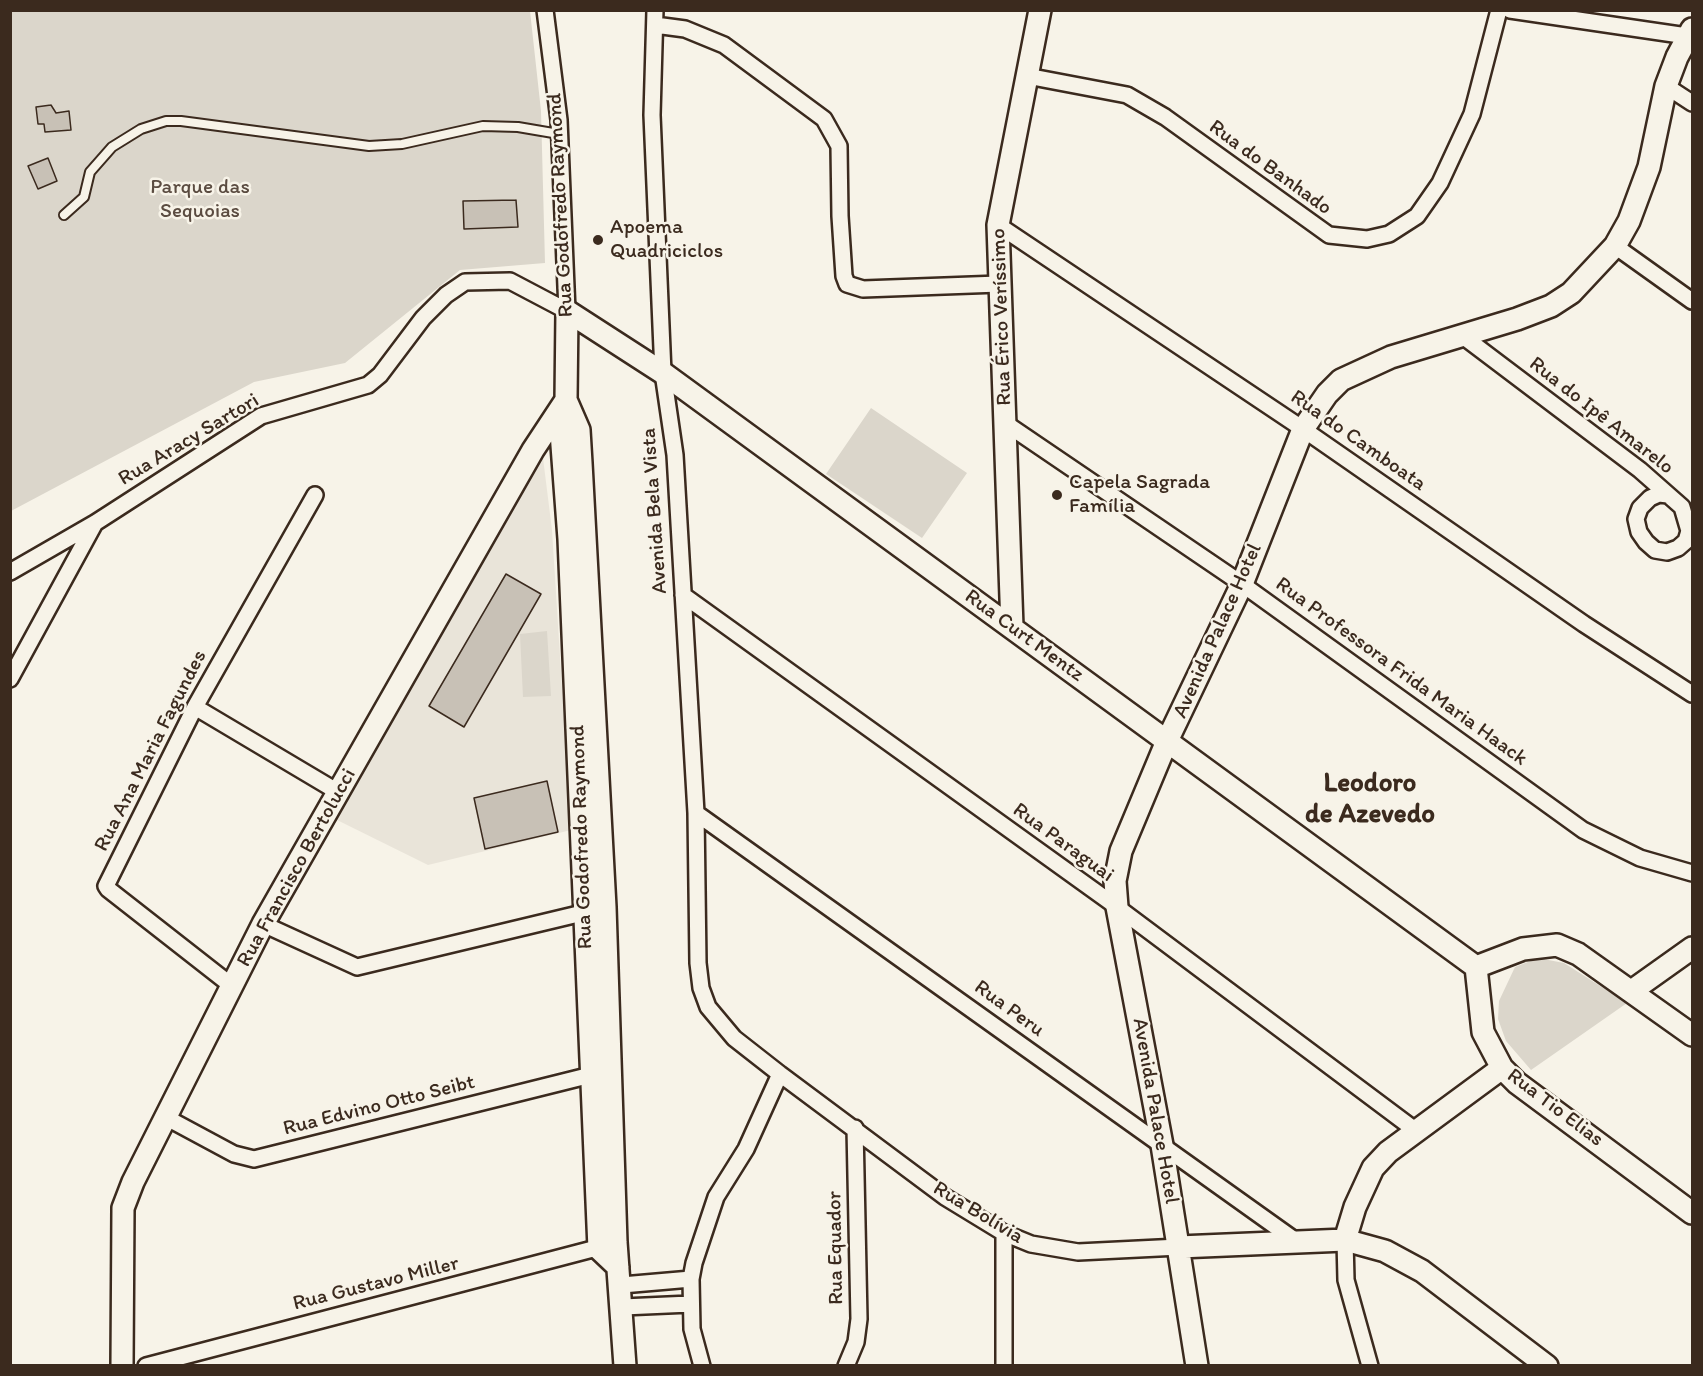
<!DOCTYPE html>
<meta charset="utf-8">
<style>
body{margin:0}
#map{position:relative;width:1703px;height:1376px;overflow:hidden;background:#f7f3e8;font-family:Itim,sans-serif}
canvas{display:block}
.frame{position:absolute;inset:0;border:12px solid #3b2a1e;pointer-events:none}
</style>
<div id="map">
<canvas width="1703" height="1376"></canvas>
<div class="frame"></div>
</div>
<script>
const ctx = document.querySelector('canvas').getContext('2d');
ctx.lineJoin = 'round';
function fillPath(path, color) { ctx.fillStyle = color; ctx.fill(path, 'evenodd'); }
const shape = rows => new Path2D(rows.map(r => 'M' + r).join(''));
function trace(path, color, width, dash) { ctx.strokeStyle = color; ctx.lineWidth = width; ctx.lineCap = dash ? 'butt' : 'round'; ctx.setLineDash(dash || []); ctx.stroke(path); }
function label(font, color, halo, rows, align = 'center') {
  ctx.font = font + ' Itim,sans-serif'; ctx.lineWidth = 5; ctx.setLineDash([]); ctx.textBaseline = 'middle'; ctx.strokeStyle = halo; ctx.fillStyle = color; for (const [text, x, y, turn = 0] of rows) {
    ctx.save(); ctx.translate(x, y); ctx.rotate((+turn || 0) * Math.PI / 180); ctx.textAlign = isNaN(turn) ? turn : align; if (halo) ctx.strokeText(text, 0, 0); ctx.fillText(text, 0, 0); ctx.restore();
  }
}
const built = shape([
 [543,458,552,530,571,830,428,865,335,819,539,459]
]);
const green = shape([
 [11,11,530,11,541,111,545,263,460,270,345,363,254,382,11,511],
 [871,408,967,473,922,538,826,474],
 [547,631,551,696,523,697,520,634],
 [1538,958,1564,963,1627,1003,1531,1070,1506,1041,1498,1019,1499,1001,1515,967]
]);
const building = shape([
 [51,105,56,113,69,111,71,130,45,132,44,124,38,124,36,107,51,105],
 [48,158,57,181,38,189,28,166,48,158],
 [516,200,518,227,464,229,463,201,516,200],
 [506,574,541,594,464,727,429,706,506,574],
 [547,781,558,832,485,849,474,798,547,781]
]);
const lane = shape([
 [64,215,84,197,90,172,112,147,141,129,166,121,181,121,369,146,402,144,483,126,518,127,559,134]
]);
const street = shape([
 [545,10,559,120,567,311],
 [655,10,652,115,663,373,675,455,696,813,698,963,701,988,708,1007,734,1038,780,1074,945,1197,1004,1233,1031,1244,1078,1252,1179,1247],
 [1510,10,1687,36],
 [655,25,685,29,724,45,824,119,839,146,840,216,844,276,847,284,863,289,999,284],
 [1027,76,1127,95,1165,117,1329,235,1367,239,1389,234,1417,216,1440,183,1472,114,1499,10],
 [1666,86,1692,103],
 [998,225,1303,429,1584,624,1692,694],
 [1615,246,1692,301],
 [1464,337,1640,470,1682,507,1689,531,1686,541,1678,548,1667,552,1655,550,1646,542,1639,532,1636,519,1640,508,1650,498,1659,494,1668,495],
 [1005,423,1242,584,1583,830,1640,858,1692,873],
 [10,572,95,523,261,416,368,385,380,375,423,318,446,295,465,282,510,281,567,311],
 [683,595,1117,907,1415,1130],
 [10,679,95,523],
 [195,707,338,792],
 [696,813,1296,1241],
 [263,924,357,967,595,910],
 [232,986,108,889,106,886,195,707,315,495],
 [167,1118,234,1154,254,1159,599,1073],
 [1345,1240,1346,1280,1370,1366],
 [622,1285,691,1279],
 [623,1307,690,1304],
 [146,1366,608,1245],
 [702,1366,692,1329,691,1279,694,1263,716,1197,746,1149,780,1074],
 [846,1366,856,1342,859,1319,855,1128],
 [1004,1366,1004,1233]
]);
const secondary = shape([
 [567,311,663,373,1476,967],
 [567,311,566,400,561,432,569,539,599,1249,618,1267],
 [566,400,579,430,581,463,605,907,616,1242,625,1366],
 [1012,627,998,225,1040,10],
 [1476,967,1483,1032,1502,1068,1517,1083,1692,1213],
 [1476,967,1523,949,1557,945,1578,954,1692,1035],
 [1633,990,1692,948],
 [1345,1240,1355,1207,1373,1168,1388,1152,1502,1068],
 [1179,1247,1345,1240,1385,1251,1422,1271,1547,1366],
 [122,1366,123,1208,133,1182,263,924,533,450,566,400],
 [1197,1366,1162,1145,1117,907,1115,881,1121,851,1167,741,1242,584,1303,429,1327,394,1341,380,1391,357,1517,319,1551,306,1571,293,1615,246,1629,221,1649,167,1666,86,1677,57,1692,29]
]);
const markers = [
 [598,240,6,"#3b2a1e"],
 [1057,495,6,"#3b2a1e"]
];
const streetNames = [
 ["Rua do Banhado",1270,168,36],
 ["Rua Godofredo Raymond",561,205,-93],
 ["Rua Érico Veríssimo",1002,317,-92],
 ["Rua do Ipê Amarelo",1601,416,38],
 ["Rua Aracy Sartori",189,440,-31],
 ["Rua do Camboata",1358,441,35],
 ["Avenida Bela Vista",655,511,-94],
 ["Avenida Palace Hotel",1218,631,-66],
 ["Rua Curt Mentz",1024,636,36],
 ["Rua Professora Frida Maria Haack",1401,672,36],
 ["Rua Ana Maria Fagundes",151,751,-63],
 ["Rua Godofredo Raymond",582,837,-92],
 ["Rua Paraguai",1063,843,36],
 ["Rua Francisco Bertolucci",297,868,-61],
 ["Rua Peru",1009,1009,36],
 ["Rua Edvino Otto Seibt",379,1106,-14],
 ["Rua Tio Elias",1555,1108,37],
 ["Avenida Palace Hotel",1155,1111,80],
 ["Rua Bolívia",978,1213,31],
 ["Rua Equador",836,1248,-91],
 ["Rua Gustavo Miller",376,1284,-14]
];
const parkNames = [
 ["Parque das",200,188],
 ["Sequoias",200,212]
];
const poiNames = [
 ["Apoema",610,228],
 ["Quadriciclos",610,252],
 ["Capela Sagrada",1069,483],
 ["Família",1069,507]
];
const districtNames = [
 ["Leodoro",1370,784],
 ["de Azevedo",1370,815]
];
fillPath(built, '#e9e4d9');
fillPath(green, '#dbd6cb');
fillPath(building, '#c8c1b6');
trace(building, '#3b2a1e', 1.5);
trace(lane, '#3b2a1e', 12);
trace(street, '#3b2a1e', 20);
trace(secondary, '#3b2a1e', 26);
trace(lane, '#f7f3e8', 8);
trace(street, '#f7f3e8', 15);
trace(secondary, '#f7f3e8', 21);
for (const [x, y, r, color] of markers) { const dot = new Path2D(); dot.arc(x, y, r, 0, 2 * Math.PI); ctx.fillStyle = color; ctx.fill(dot); trace(dot, '#f7f3e8', 2); }
label('21px', '#3b2a1e', '#f7f3e8', streetNames);
label('21px', '#5b4c41', '#f7f3e8', parkNames);
label('21px', '#3b2a1e', '#f7f3e8', poiNames, 'left');
label('bold 27px', '#3b2a1e', '#f7f3e8', districtNames);
</script>
